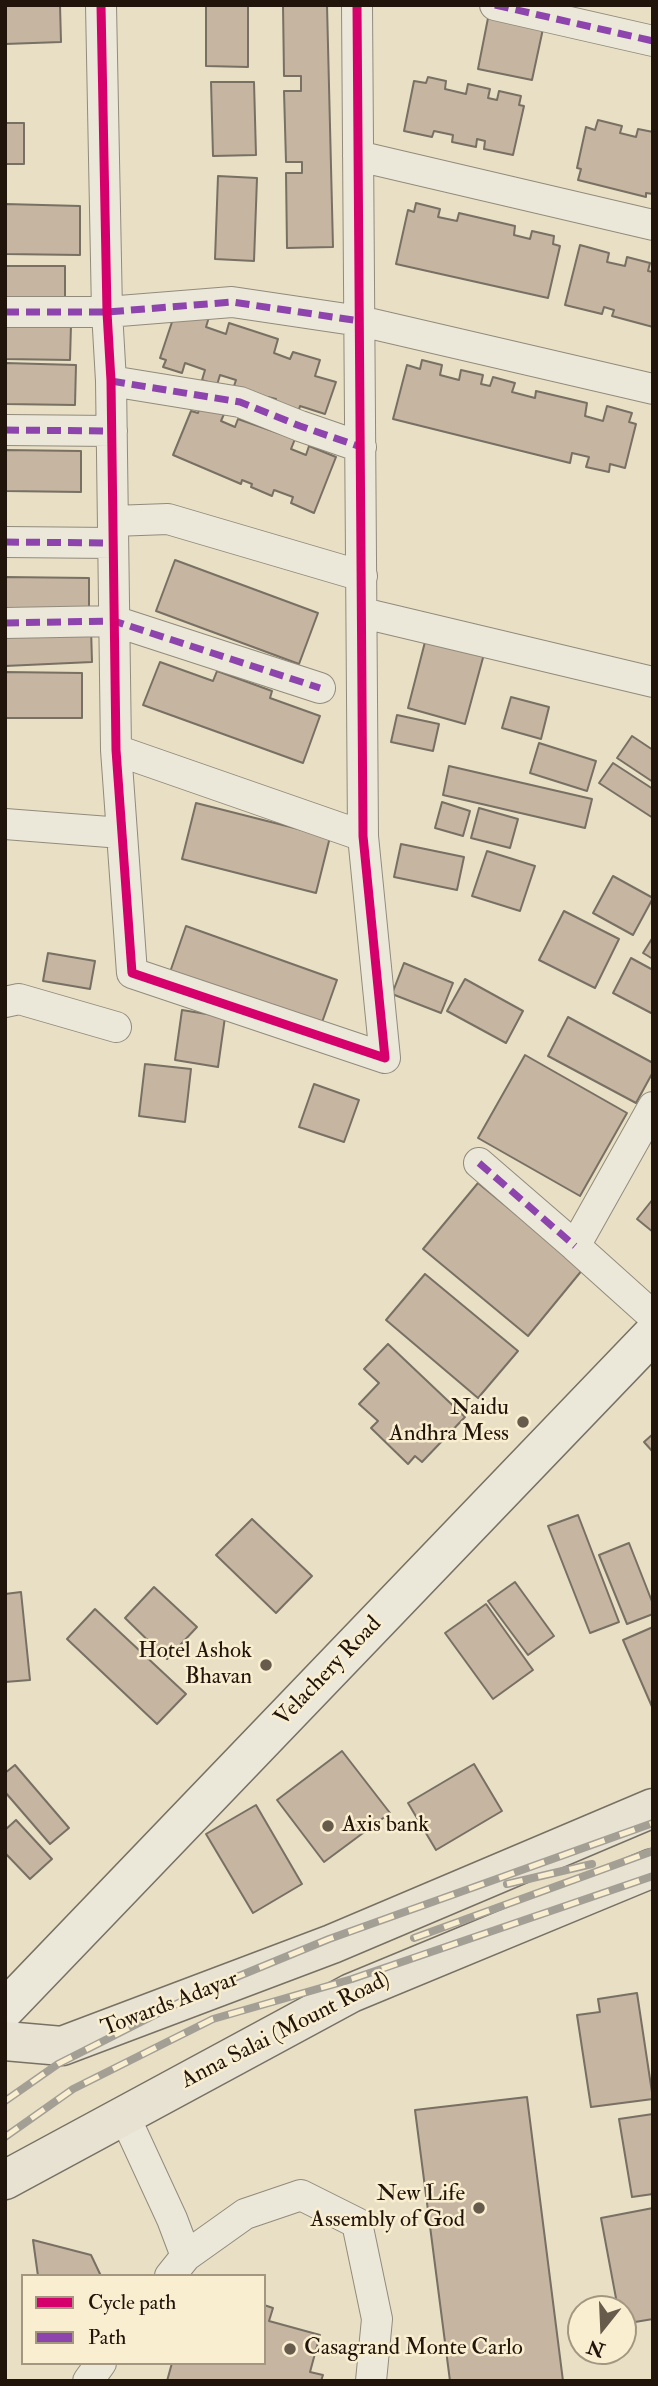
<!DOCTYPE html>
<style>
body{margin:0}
#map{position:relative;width:658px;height:2386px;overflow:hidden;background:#e8dfc5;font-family:"IM FELL Double Pica",serif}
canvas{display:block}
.frame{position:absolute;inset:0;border:7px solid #21140b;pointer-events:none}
.legend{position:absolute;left:21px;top:2274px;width:245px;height:91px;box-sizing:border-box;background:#f9eed0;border:2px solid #a39781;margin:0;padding:9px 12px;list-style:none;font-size:21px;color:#21140b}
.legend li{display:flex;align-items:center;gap:14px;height:35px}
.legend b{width:35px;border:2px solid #a39781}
.north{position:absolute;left:567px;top:2295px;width:70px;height:70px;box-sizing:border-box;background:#f9eed0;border:2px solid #a39781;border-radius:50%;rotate:198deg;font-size:19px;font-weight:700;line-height:28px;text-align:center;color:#21140b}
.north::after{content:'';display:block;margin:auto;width:24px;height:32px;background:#675b4c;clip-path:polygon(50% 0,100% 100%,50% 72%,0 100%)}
</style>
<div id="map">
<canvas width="658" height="2386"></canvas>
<div class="frame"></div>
<ul class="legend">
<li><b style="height:9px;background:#d6006c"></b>Cycle path</li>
<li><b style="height:9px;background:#8e44ad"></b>Path</li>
</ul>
<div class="north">N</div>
</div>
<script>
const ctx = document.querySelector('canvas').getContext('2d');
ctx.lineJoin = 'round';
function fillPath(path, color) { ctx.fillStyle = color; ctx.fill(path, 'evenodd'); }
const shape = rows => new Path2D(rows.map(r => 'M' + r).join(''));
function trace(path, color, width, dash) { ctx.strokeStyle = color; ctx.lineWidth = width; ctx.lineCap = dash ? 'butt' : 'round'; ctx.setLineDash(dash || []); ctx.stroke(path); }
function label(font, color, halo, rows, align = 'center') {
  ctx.font = font + ' "IM FELL Double Pica",serif'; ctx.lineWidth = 5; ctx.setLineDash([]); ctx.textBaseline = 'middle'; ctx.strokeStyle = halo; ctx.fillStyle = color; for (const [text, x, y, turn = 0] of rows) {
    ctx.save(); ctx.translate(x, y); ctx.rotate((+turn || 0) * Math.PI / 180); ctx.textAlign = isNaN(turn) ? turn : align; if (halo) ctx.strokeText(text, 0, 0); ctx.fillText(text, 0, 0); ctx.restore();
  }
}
const building = shape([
 [5,5,60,5,61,42,5,44,5,5],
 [206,5,248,5,248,67,206,66,206,5],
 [283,5,327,5,333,247,287,248,286,173,302,173,302,162,286,162,284,91,301,91,301,76,284,76,283,5],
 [489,13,544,24,532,80,478,69,489,13],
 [428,77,446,81,445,89,466,94,468,84,490,89,488,98,497,100,499,91,521,96,519,105,524,106,513,155,484,149,485,141,477,139,476,147,452,142,453,135,434,131,432,137,404,131,414,81,426,83,428,77],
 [211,82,254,82,256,155,213,156,211,82],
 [598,120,622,126,620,133,636,137,638,129,653,132,653,194,646,193,646,197,578,180,581,169,577,168,586,127,595,130,598,120],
 [5,123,24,123,24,164,5,164,5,123],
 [218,176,257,178,254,261,215,259,218,176],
 [416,203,440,209,438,217,457,221,459,213,515,226,514,235,530,239,532,231,554,236,553,244,560,246,548,298,396,264,408,210,414,212,416,203],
 [5,204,80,206,80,255,5,254,5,204],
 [580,245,609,253,607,262,625,266,627,257,650,263,648,271,653,272,653,327,612,316,614,310,604,307,602,314,565,305,580,245],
 [5,266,65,266,65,307,5,307,5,266],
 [174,316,209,317,206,327,226,334,229,323,278,339,274,353,290,359,293,352,320,360,315,376,336,382,325,414,300,406,298,413,274,405,276,399,268,397,266,403,232,392,236,380,220,375,217,385,202,380,205,370,185,363,182,373,163,367,166,360,160,358,174,316],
 [5,324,71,325,70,360,5,359,5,324],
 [422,360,442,365,440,375,459,380,461,370,483,375,481,384,490,386,493,377,515,383,512,392,535,398,536,391,587,403,585,416,603,421,607,406,632,413,629,422,636,424,625,468,610,464,609,472,586,467,589,457,572,453,570,463,393,419,407,365,420,369,422,360],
 [5,363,76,365,75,405,5,404,5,363],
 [201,405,224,414,221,421,235,427,238,419,295,439,291,449,306,455,309,446,336,457,314,513,291,503,293,497,274,490,272,496,251,487,252,484,242,480,241,484,173,455,191,411,198,413,201,405],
 [5,450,81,451,81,492,5,491,5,450],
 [175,560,318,613,299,664,156,611,175,560],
 [5,577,89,578,89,618,5,617,5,577],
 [91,628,92,662,5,666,5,631,91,628],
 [426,638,484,654,465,724,408,708,426,638],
 [160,662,213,681,217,671,272,691,270,698,320,716,303,763,143,705,160,662],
 [5,672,82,673,82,718,5,718,5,672],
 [511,697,549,707,541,739,502,728,511,697],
 [397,715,439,724,433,751,391,742,397,715],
 [632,736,653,750,653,782,617,758,632,736],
 [539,743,596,761,587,791,530,773,539,743],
 [613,763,653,789,653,818,599,783,613,763],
 [449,766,592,799,585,828,443,795,449,766],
 [442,802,470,811,463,836,435,828,442,802],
 [196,803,330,837,316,893,182,859,196,803],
 [479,808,518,819,510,848,471,838,479,808],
 [401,844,464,857,457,890,394,877,401,844],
 [487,851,535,866,520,911,472,896,487,851],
 [613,876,653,898,633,935,593,913,613,876],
 [564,911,619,939,595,988,539,960,564,911],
 [186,926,337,980,320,1028,169,975,186,926],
 [653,937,653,959,643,953,653,937],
 [48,953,95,961,90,989,43,981,48,953],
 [631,958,653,970,653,1014,613,993,631,958],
 [404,963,453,983,441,1013,392,994,404,963],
 [465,979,523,1011,506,1043,447,1011,465,979],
 [182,1010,225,1017,218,1067,175,1060,182,1010],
 [568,1017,653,1063,653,1072,636,1103,548,1056,568,1017],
 [525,1055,627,1113,580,1196,478,1138,525,1055],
 [145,1064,191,1069,185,1122,139,1116,145,1064],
 [314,1084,359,1100,344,1142,299,1127,314,1084],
 [478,1183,583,1269,528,1336,423,1249,478,1183],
 [653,1199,653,1232,637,1219,653,1199],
 [425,1274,518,1351,478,1398,386,1320,425,1274],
 [388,1344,465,1417,422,1462,415,1456,408,1464,371,1428,378,1421,359,1404,379,1383,364,1369,388,1344],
 [653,1434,653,1452,644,1442,653,1434],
 [578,1515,619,1622,590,1633,548,1526,578,1515],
 [252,1519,312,1576,276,1613,216,1555,252,1519],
 [629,1543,653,1604,653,1614,627,1624,599,1555,629,1543],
 [515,1582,554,1636,528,1655,488,1601,515,1582],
 [154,1587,197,1627,167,1659,125,1618,154,1587],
 [21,1592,30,1680,5,1682,5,1594,21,1592],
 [486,1604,533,1670,493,1699,445,1633,486,1604],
 [95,1609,186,1694,157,1724,67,1639,95,1609],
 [653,1627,653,1709,623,1640,653,1627],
 [342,1751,390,1813,324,1862,277,1800,342,1751],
 [474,1764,502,1811,436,1850,408,1803,474,1764],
 [15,1765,69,1828,50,1844,5,1792,5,1773,15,1765],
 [256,1805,302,1884,253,1913,206,1834,256,1805],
 [16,1820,52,1859,30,1879,5,1853,5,1830,16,1820],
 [637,1993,653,2099,591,2107,577,2015,600,2012,598,1999,637,1993],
 [527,2097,563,2381,450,2381,415,2110,527,2097],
 [653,2114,653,2194,632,2197,619,2119,653,2114],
 [653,2208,653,2319,623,2324,623,2309,618,2309,601,2218,653,2208],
 [33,2240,91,2255,101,2276,38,2276,33,2240],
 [264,2305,273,2308,269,2321,320,2335,310,2372,323,2375,321,2381,167,2381,172,2363,264,2363,264,2305]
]);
const street = shape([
 [101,5,107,312,111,381,116,750,132,973,385,1058,363,836,357,5],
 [495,5,653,41],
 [358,156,653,225],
 [5,312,107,312,232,302,360,321,653,389],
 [111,381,240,402,300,426,361,447],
 [5,430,112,431],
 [113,521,168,519,362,576],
 [5,542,113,543],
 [363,613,653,682],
 [5,623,114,621,320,688],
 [116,750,363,836],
 [5,824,122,833],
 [5,1002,19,999,116,1027],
 [653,1107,575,1246,653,1316],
 [479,1163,575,1246],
 [124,2115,172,2219,186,2256],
 [170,2276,186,2256,245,2214,301,2195,357,2223,377,2319,371,2381],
 [88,2381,101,2363]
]);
const secondary = shape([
 [5,2009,653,1334]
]);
const primary = shape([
 [5,2041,62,2046,332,1944,653,1808],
 [5,2180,351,1993,653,1868]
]);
const rail = shape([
 [507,1884,592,1864],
 [414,1938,653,1851],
 [5,2101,58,2064,200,1992,329,1939,653,1823],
 [5,2137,73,2089,213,2019,352,1979,653,1876]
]);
const quiet = shape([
 [495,5,653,41],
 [5,312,107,312,232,302,360,321],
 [111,381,240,402,300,426,361,447],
 [5,430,112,431],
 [5,542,113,543],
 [5,623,114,621,320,688],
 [479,1163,575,1246]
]);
const cycleway = shape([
 [101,5,107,312,111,381,116,750,132,973,385,1058,363,836,357,5]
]);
const markers = [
 [523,1422,7,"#675b4c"],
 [266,1665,7,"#675b4c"],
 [328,1826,7,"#675b4c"],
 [479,2208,7,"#675b4c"],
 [290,2349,7,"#675b4c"]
];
const poiNames = [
 ["Naidu",509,1409],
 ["Andhra Mess",509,1435],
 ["Hotel Ashok",252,1652],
 ["Bhavan",252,1678],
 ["Axis bank",342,1826,"left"],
 ["New Life",465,2195],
 ["Assembly of God",465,2221],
 ["Casagrand Monte Carlo",304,2349,"left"]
];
const streetNames = [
 ["Velachery Road",329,1672,-46],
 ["Towards Adayar",170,2005,-21],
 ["Anna Salai (Mount Road)",286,2031,-27]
];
fillPath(building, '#c6b5a1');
trace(building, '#777063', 2);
trace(street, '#928b7c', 32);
trace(secondary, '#777063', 41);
trace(primary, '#777063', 41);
trace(street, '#ebe7d9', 30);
trace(secondary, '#ebe7d9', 38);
trace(primary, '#e8e2d3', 38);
trace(rail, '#a49f95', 8);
trace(rail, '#f9eed0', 5, [16]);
trace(quiet, '#8e44ad', 7, [14, 7]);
trace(cycleway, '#d6006c', 9);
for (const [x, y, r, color] of markers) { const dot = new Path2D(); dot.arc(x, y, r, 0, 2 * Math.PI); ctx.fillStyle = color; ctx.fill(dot); trace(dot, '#f9eed0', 2.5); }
label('23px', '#21140b', '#f9eed0', poiNames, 'right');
label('23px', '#21140b', '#f9eed0', streetNames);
</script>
